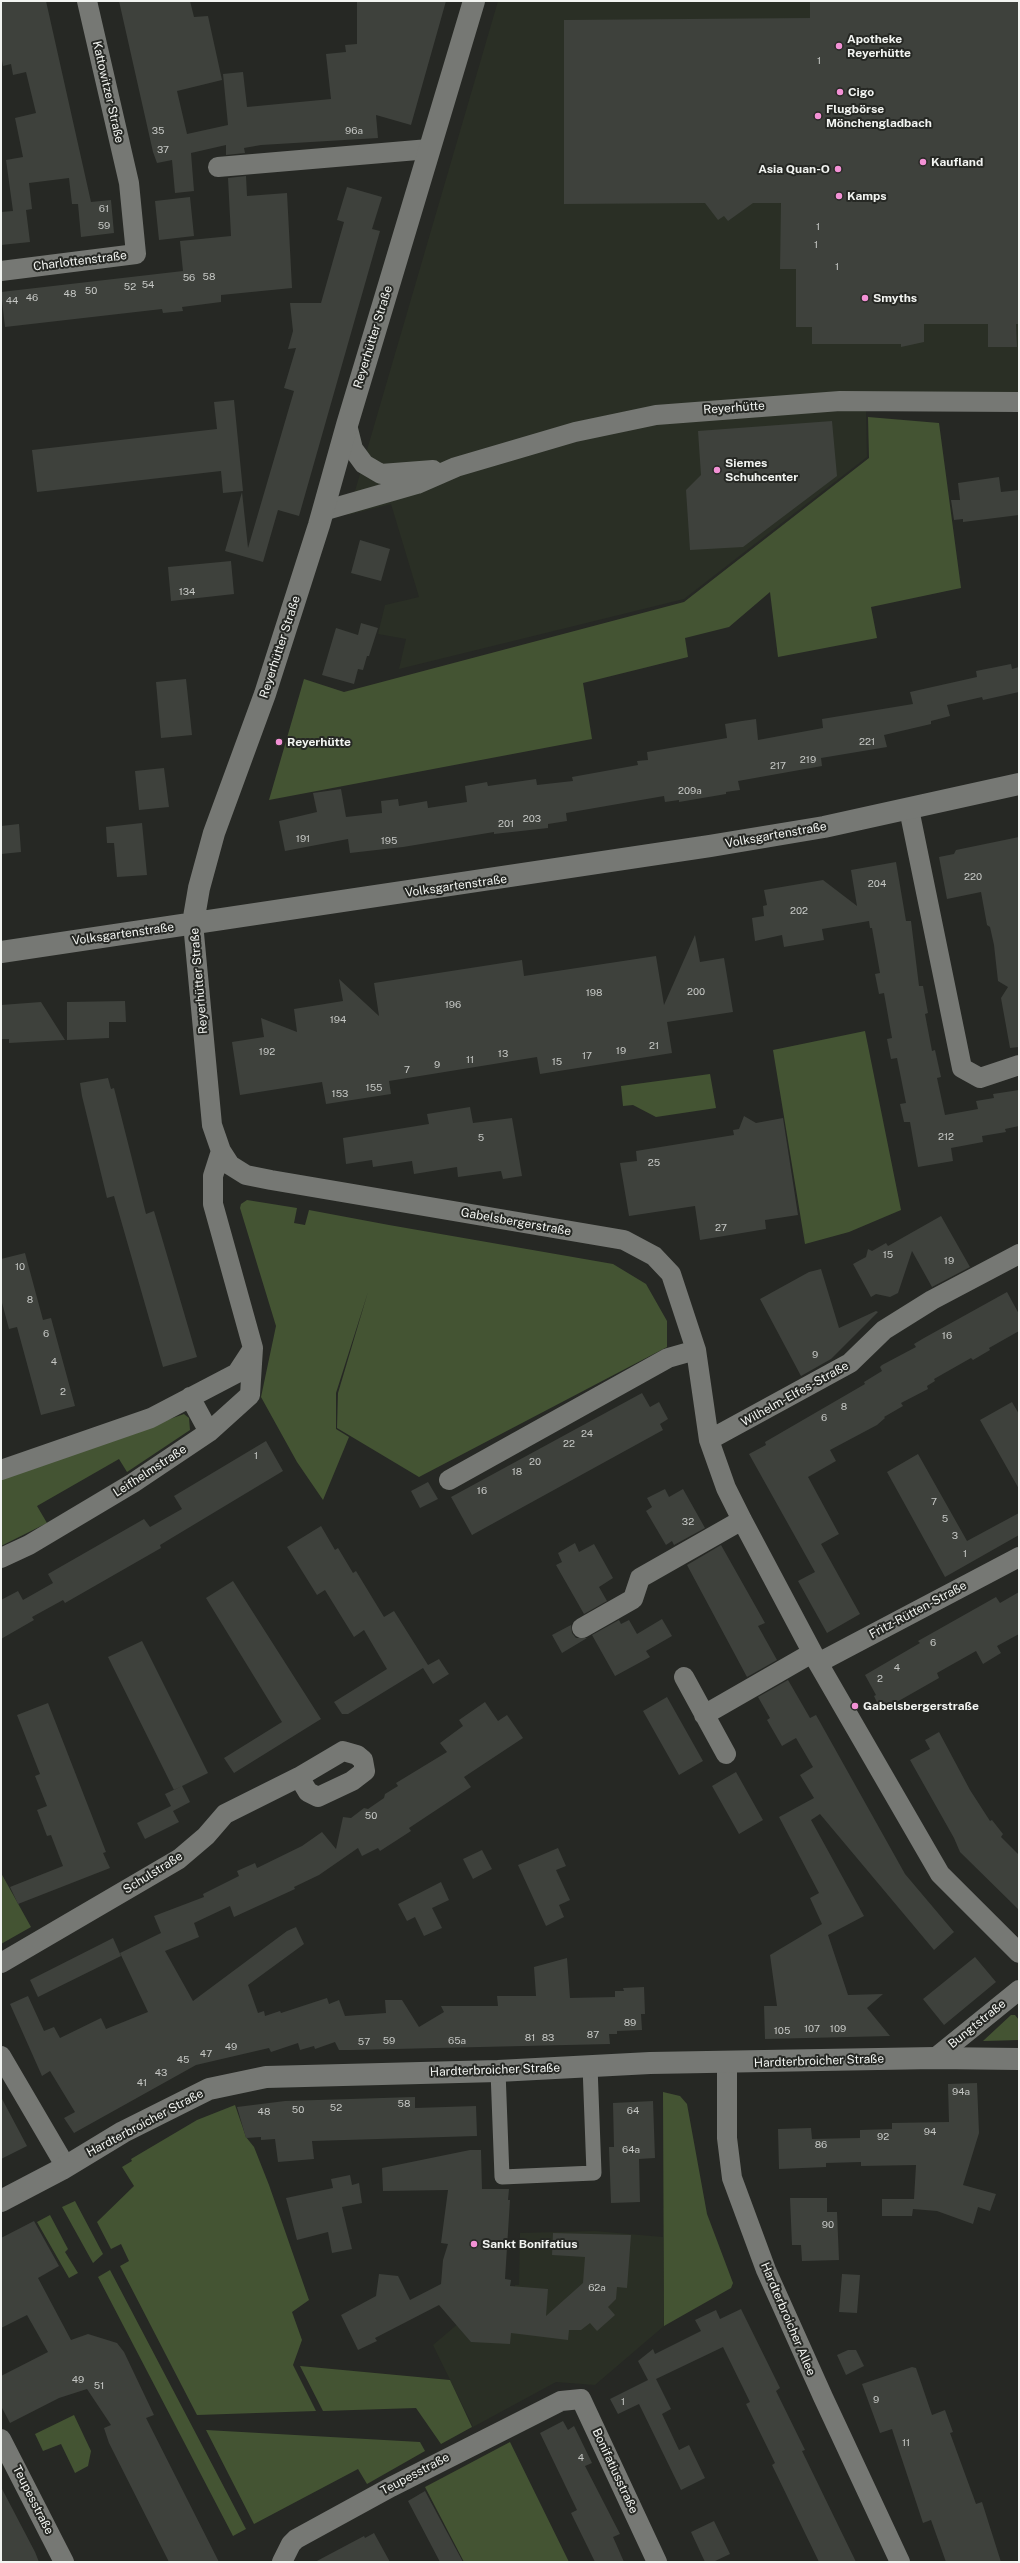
<!DOCTYPE html>
<meta charset="utf-8">
<style>
body{margin:0}
#map{position:relative;width:1020px;height:2563px;overflow:hidden;background:#262824;font-family:"Public Sans",sans-serif}
canvas{display:block}
.frame{position:absolute;inset:0;border:2px solid #f2f4f1;pointer-events:none}
</style>
<div id="map">
<canvas width="1020" height="2563"></canvas>
<div class="frame"></div>
</div>
<script>
const ctx = document.querySelector('canvas').getContext('2d');
ctx.lineJoin = 'round';
function fillPath(path, color) { ctx.fillStyle = color; ctx.fill(path, 'evenodd'); }
const shape = rows => new Path2D(rows.map(r => 'M' + r).join(''));
function trace(path, color, width, dash) { ctx.strokeStyle = color; ctx.lineWidth = width; ctx.lineCap = dash ? 'butt' : 'round'; ctx.setLineDash(dash || []); ctx.stroke(path); }
function label(font, color, halo, rows, align = 'center') {
  ctx.font = font + ' "Public Sans",sans-serif'; ctx.lineWidth = 4; ctx.setLineDash([]); ctx.textBaseline = 'middle'; ctx.strokeStyle = halo; ctx.fillStyle = color; for (const [text, x, y, turn = 0] of rows) {
    ctx.save(); ctx.translate(x, y); ctx.rotate((+turn || 0) * Math.PI / 180); ctx.textAlign = isNaN(turn) ? turn : align; if (halo) ctx.strokeText(text, 0, 0); ctx.fillText(text, 0, 0); ctx.restore();
  }
}
const built = shape([
 [498,1,1019,1,1019,406,866,409,867,457,684,599,399,669,406,639,378,634,385,605,419,597,391,504,348,515],
 [595,2231,663,2237,664,2326,595,2385,556,2382,473,2427,433,2345,473,2311,514,2300,515,2285,519,2285,520,2233]
]);
const green = shape([
 [868,417,939,423,961,588,871,607,877,638,778,657,770,592,729,627,685,638,688,657,583,683,592,739,269,800,304,679,344,692,684,602,869,458],
 [865,1031,901,1210,849,1232,805,1244,773,1050],
 [710,1074,716,1108,656,1117,633,1105,623,1106,621,1086],
 [247,1200,297,1208,294,1223,305,1225,309,1210,389,1225,378,1261,389,1225,613,1264,646,1284,667,1321,667,1347,419,1477,337,1428,338,1393,368,1292,336,1393,336,1429,349,1437,323,1500,297,1462,261,1397,276,1326,240,1208,241,1204],
 [184,1414,189,1418,190,1430,127,1472,119,1459,37,1506,47,1523,1,1546,1,1479],
 [1,1873,31,1927,1,1944],
 [1011,2015,1015,2015,1019,2020,1019,2040,983,2041],
 [663,2092,680,2096,687,2104,707,2214,733,2283,731,2288,664,2326],
 [235,2105,246,2137,254,2147,269,2185,309,2300,292,2312,302,2340,293,2365,316,2411,197,2415,120,2266,129,2261,121,2244,111,2249,97,2222,134,2186,122,2167,132,2161,131,2159,197,2120],
 [75,2201,103,2254,93,2263,62,2207],
 [50,2215,68,2249,65,2252,78,2273,69,2278,37,2222],
 [110,2270,246,2529,233,2536,98,2277],
 [300,2366,450,2380,472,2427,441,2444,416,2408,323,2411],
 [74,2415,91,2451,88,2466,75,2473,61,2444,43,2451,35,2434],
 [206,2430,420,2442,425,2451,367,2484,358,2469,254,2524],
 [510,2442,569,2562,464,2562,425,2487]
]);
const building = shape([
 [1,1,46,1,91,202,111,200,114,233,81,237,78,204,72,204,69,178,29,183,32,209,26,210,30,242,1,245,1,212,13,211,6,160,23,157,15,118,36,113,26,72,13,75,11,64,3,66,1,56],
 [119,1,190,1,194,17,208,16,222,80,177,91,187,134,228,125,223,74,243,72,247,107,331,99,326,54,346,52,345,45,357,44,357,2,446,1,411,125,376,115,378,138,261,145,244,148,245,153,226,155,226,145,191,153,194,191,175,193,172,160,157,163,153,152],
 [810,1,1019,1,1019,324,1016,324,1017,347,988,347,988,324,924,324,924,342,901,347,901,344,812,344,812,327,796,327,796,269,780,269,781,203,753,203,728,221,724,216,718,220,705,203,564,204,564,20,810,18],
 [246,176,247,196,287,193,292,288,221,295,221,302,182,307,183,311,163,313,162,309,5,327,1,292,183,271,180,241,231,236,228,178],
 [347,187,382,197,372,229,380,231,299,516,278,510,263,562,225,551,242,492,248,548,294,391,284,388,296,348,288,349,293,331,290,303,321,303,344,222,337,220],
 [190,197,194,236,159,240,155,201],
 [234,400,243,491,223,493,221,471,37,492,32,450,217,429,214,402],
 [832,421,837,476,743,547,690,550,686,490,701,475,698,431],
 [999,477,1001,492,1019,490,1019,515,963,522,963,519,954,520,951,500,960,500,958,483],
 [360,540,390,549,381,581,351,573],
 [231,561,234,594,171,601,168,567],
 [361,623,378,628,369,656,367,656,363,670,358,669,354,684,322,675,336,628,358,635],
 [1011,664,1012,669,1019,667,1019,692,983,700,982,697,947,705,950,716,931,721,931,724,884,735,887,747,821,758,822,766,738,781,740,790,726,792,726,794,679,802,679,800,665,802,664,796,566,813,567,821,548,824,548,828,494,834,494,832,403,847,350,853,348,839,285,851,279,821,317,812,313,793,341,789,346,817,382,813,381,801,398,799,399,806,427,801,428,808,467,802,465,786,487,782,488,786,536,779,537,785,573,781,572,777,638,765,637,761,648,760,647,752,727,738,725,724,742,721,756,719,758,740,823,728,822,719,913,704,910,692,977,677,976,671],
 [186,679,192,735,161,738,156,682],
 [164,768,169,807,139,810,135,771],
 [142,823,147,875,117,877,114,843,107,843,106,827],
 [19,824,21,852,1,854,1,826],
 [1019,837,1019,1047,1010,1048,1001,998,1008,987,998,981,994,945,990,927,987,925,981,892,947,899,939,857,954,854,956,850],
 [896,862,906,921,911,921,919,986,923,986,928,1013,925,1014,932,1051,935,1050,941,1077,937,1078,945,1115,978,1109,976,1101,994,1098,993,1094,1019,1090,1019,1126,1005,1129,1006,1132,982,1136,983,1142,951,1148,953,1161,918,1167,910,1122,904,1122,900,1104,906,1103,897,1058,891,1059,887,1039,892,1038,884,993,879,994,875,974,880,973,872,928,870,928,869,921,822,929,824,940,784,947,782,935,755,941,752,918,764,916,763,906,767,905,764,890,823,880,857,906,851,870],
 [695,935,700,962,724,958,733,1012,667,1022,672,1053,540,1074,537,1057,389,1081,391,1094,326,1104,322,1082,240,1095,232,1042,264,1037,261,1018,297,1032,294,1009,343,1001,339,979,379,1016,374,983,522,960,524,976,656,956,664,1005],
 [125,1001,126,1022,109,1022,109,1038,67,1040,67,1002],
 [41,1002,65,1040,9,1043,9,1039,1,1039,1,1005],
 [108,1078,111,1089,114,1088,146,1214,154,1211,197,1357,163,1367,114,1196,107,1198,82,1096,80,1083],
 [470,1107,473,1123,512,1118,522,1176,503,1179,501,1171,458,1177,457,1167,414,1174,412,1161,373,1167,372,1160,346,1164,343,1138,429,1124,427,1114],
 [744,1116,756,1123,783,1118,798,1215,765,1220,766,1229,700,1240,695,1206,629,1216,620,1163,637,1161,636,1151,734,1135,733,1130,739,1129],
 [941,1216,970,1267,932,1287,912,1251,898,1293,890,1297,876,1294,871,1297,853,1264,866,1257,868,1249,872,1251,886,1243,888,1246],
 [25,1253,43,1320,51,1318,75,1406,41,1415,17,1327,9,1329,1,1299,1,1259],
 [821,1269,839,1328,876,1311,878,1312,831,1359,801,1376,760,1299,809,1272],
 [1007,1292,1019,1314,1019,1331,989,1348,990,1350,973,1360,971,1358,934,1379,935,1381,927,1386,928,1389,901,1403,903,1406,884,1417,885,1418,877,1425,830,1450,836,1461,808,1477,839,1534,821,1544,860,1614,827,1633,798,1581,815,1572,749,1454,766,1445,765,1442,865,1384,864,1382,882,1371,880,1367,882,1365,916,1347,914,1344,924,1338],
 [642,1393,650,1407,659,1402,668,1419,660,1424,663,1430,472,1535,451,1497],
 [1012,1402,1019,1414,1019,1489,980,1420],
 [266,1441,283,1471,160,1545,161,1548,65,1603,63,1600,32,1617,34,1620,1,1639,1,1600,18,1591,23,1600,53,1583,48,1574,144,1519,150,1527,182,1509,174,1496],
 [918,1454,967,1541,1019,1513,1019,1535,945,1577,887,1472],
 [428,1482,438,1499,420,1508,411,1491],
 [665,1489,669,1497,683,1489,705,1528,674,1545,672,1541,666,1545,646,1511,652,1507,647,1498],
 [321,1526,335,1550,338,1548,353,1573,356,1571,384,1617,394,1611,428,1665,439,1659,449,1674,433,1684,423,1668,348,1714,342,1714,334,1702,387,1669,364,1630,354,1637,325,1590,317,1595,287,1547],
 [575,1543,579,1552,594,1544,613,1578,599,1587,607,1601,584,1614,556,1565,562,1562,558,1553],
 [721,1545,765,1623,758,1626,777,1660,747,1677,687,1565],
 [233,1581,321,1719,234,1773,224,1758,282,1722,206,1598],
 [1019,1592,1019,1634,997,1646,1001,1653,983,1664,976,1651,937,1673,939,1678,881,1711,874,1696,876,1695,865,1675,920,1643,918,1641,996,1597,1000,1603],
 [662,1619,672,1636,646,1651,650,1657,615,1676,592,1635,619,1620,621,1624,629,1620,637,1634],
 [571,1625,572,1633,576,1638,587,1638,562,1653,552,1635],
 [142,1641,208,1773,174,1790,108,1657],
 [788,1680,810,1718,816,1715,905,1874,954,1932,934,1950,820,1814,811,1820,864,1916,828,1935,848,1995,883,1994,867,2008,890,2036,765,2039,764,2006,777,2006,770,1955,822,1924,810,1898,819,1893,779,1817,814,1798,800,1775,813,1767,796,1738,782,1746,767,1720,770,1718,758,1697],
 [667,1697,703,1761,679,1775,643,1711],
 [485,1702,498,1721,507,1715,523,1738,464,1777,471,1787,409,1828,411,1831,380,1851,378,1848,362,1856,358,1848,319,1875,294,1887,295,1889,234,1917,230,1906,194,1923,199,1937,165,1951,193,2001,287,1931,296,1927,304,1944,248,1985,258,2013,264,2011,265,2016,280,2011,281,2013,327,1998,329,2004,339,2000,345,2016,386,2013,385,2000,402,2000,419,2027,444,2012,441,2006,498,2006,497,1996,536,1996,534,1967,567,1958,570,1998,615,1997,615,1991,624,1991,623,1988,644,1987,645,2014,641,2014,642,2030,617,2031,617,2034,609,2034,610,2044,351,2050,339,2050,335,2042,315,2049,314,2046,300,2050,298,2043,271,2052,269,2048,196,2065,74,2133,64,2118,75,2112,50,2071,42,2076,10,2004,28,1996,44,2031,54,2027,60,2038,101,2018,106,2029,148,2012,120,1953,161,1933,154,1916,204,1897,203,1894,239,1876,237,1871,255,1863,257,1868,302,1846,322,1832,336,1849,343,1817,351,1818,364,1808,368,1809,384,1798,385,1794,398,1786,396,1783,447,1752,440,1743,463,1726,459,1720],
 [48,1703,106,1852,103,1853,110,1868,18,1904,10,1887,63,1866,51,1835,47,1836,37,1810,47,1806,35,1776,40,1774,17,1715],
 [939,1732,970,1790,990,1821,992,1820,1003,1834,1001,1837,1019,1855,1019,1910,960,1852,954,1838,910,1760,930,1749,925,1740],
 [736,1772,763,1820,739,1834,712,1786],
 [182,1786,190,1802,173,1811,179,1822,145,1839,137,1823,171,1806,165,1794],
 [558,1848,566,1866,556,1870,570,1900,559,1905,564,1917,546,1926,518,1865],
 [482,1850,492,1869,473,1879,463,1859],
 [441,1882,449,1900,432,1908,442,1928,424,1936,415,1917,407,1921,398,1904],
 [113,1938,121,1956,38,1997,30,1980],
 [975,1957,996,1982,944,2025,923,1999],
 [977,2083,979,2133,963,2185,996,2194,990,2211,978,2207,973,2224,937,2211,913,2209,912,2216,882,2216,882,2199,914,2199,916,2165,861,2166,861,2162,826,2163,826,2167,779,2169,778,2129,811,2128,812,2139,860,2138,860,2130,892,2129,892,2123,949,2122,948,2084],
 [1,2097,27,2146,1,2159],
 [415,2097,415,2108,476,2106,477,2136,312,2141,314,2159,278,2162,275,2139,261,2140,261,2137,246,2138,237,2107,285,2101],
 [653,2101,655,2158,639,2159,640,2202,611,2203,609,2147,614,2147,613,2103],
 [470,2150,481,2150,482,2189,509,2189,508,2200,510,2200,505,2279,511,2280,510,2286,548,2289,546,2316,583,2283,585,2257,552,2255,553,2233,631,2235,627,2288,617,2287,616,2299,608,2307,615,2315,597,2331,590,2323,581,2330,569,2330,568,2340,511,2333,510,2344,471,2342,439,2305,375,2338,377,2341,358,2350,341,2315,376,2296,379,2274,398,2276,410,2300,441,2284,443,2260,448,2244,441,2243,448,2190,383,2191,382,2168],
 [350,2175,352,2185,359,2183,362,2203,342,2207,352,2249,332,2253,328,2232,297,2240,286,2198,333,2188,331,2179],
 [790,2198,827,2198,827,2212,837,2212,839,2260,802,2261,801,2245,792,2245],
 [34,2221,59,2266,38,2278,71,2340,88,2334,117,2343,124,2352,154,2415,146,2418,219,2562,169,2562,109,2443,104,2428,111,2425,87,2389,59,2398,10,2423,1,2406,1,2376,48,2352,27,2315,1,2328,1,2238],
 [842,2274,860,2275,857,2313,839,2312],
 [741,2309,780,2388,776,2391,805,2450,802,2451,856,2562,819,2562,772,2465,775,2463,746,2404,750,2402,723,2347,656,2379,671,2409,662,2414,679,2450,689,2445,705,2478,681,2490,639,2404,618,2414,610,2399,648,2380,638,2361,653,2349,655,2354,701,2331,695,2320,716,2310,720,2319],
 [848,2350,856,2350,864,2366,846,2375,837,2355],
 [912,2367,916,2368,932,2415,945,2410,953,2432,950,2433,976,2504,982,2502,1001,2562,946,2562,931,2520,923,2523,892,2429,880,2433,862,2384],
 [563,2421,568,2430,574,2426,592,2463,585,2466,620,2534,613,2537,624,2562,595,2562,571,2513,577,2510,540,2433],
 [1,2487,35,2552,39,2562,1,2562],
 [425,2491,463,2562,440,2562,408,2501],
 [714,2521,730,2554,713,2562,705,2562,691,2532],
 [374,2533,390,2562,315,2562,364,2536,365,2538]
]);
const pedestrian = shape([
 [498,2071,502,2177,594,2173,590,2066]
]);
const minor = shape([
 [218,167,429,149],
 [1,271,136,254,129,183,87,1],
 [347,425,353,449,364,464,381,474,433,470],
 [323,511,417,484,456,467,575,432,656,415,840,401,1019,402],
 [909,809,962,1068,980,1078,1019,1065],
 [193,923,212,1125,221,1151,230,1165,246,1175,271,1180,624,1240,654,1256,671,1274,696,1350,709,1440,726,1488,742,1520,818,1663,940,1874,1019,1953],
 [190,1397,209,1432],
 [709,1440,850,1363,884,1330,932,1300,1019,1254],
 [1,1470,151,1418,237,1373,252,1350],
 [449,1480,668,1358,696,1350],
 [1,1558,29,1545,133,1483,209,1432,250,1395,253,1348,213,1204,213,1176,221,1151],
 [582,1628,633,1599,640,1578,742,1520],
 [818,1663,1019,1557],
 [684,1677,726,1754],
 [704,1715,812,1653],
 [1,1963,179,1859,206,1836,225,1814,299,1777,343,1751,357,1755,363,1760,365,1771,352,1781,318,1797,308,1792,299,1777],
 [1,2056,66,2167],
 [935,2058,1019,1990],
 [727,2063,727,2138,732,2178,766,2270,823,2397,900,2562],
 [1,2439,64,2562],
 [282,2562,291,2544,296,2539,391,2487,561,2401,581,2399,657,2562]
]);
const tertiary = shape([
 [193,923,199,888,214,833,265,694,319,525,347,425,474,1],
 [1,952,710,846,824,827,1019,784],
 [1,2201,62,2169,123,2132,209,2089,266,2077,498,2071,650,2063,935,2058,1019,2059]
]);
const markers = [
 [839,46,4,"#f391d5"],
 [840,92,4,"#f391d5"],
 [818,116,4,"#f391d5"],
 [923,162,4,"#f391d5"],
 [838,169,4,"#f391d5"],
 [839,196,4,"#f391d5"],
 [865,298,4,"#f391d5"],
 [717,470,4,"#f391d5"],
 [279,742,4,"#f391d5"],
 [855,1706,4,"#f391d5"],
 [474,2244,4,"#f391d5"]
];
const numberNames = [
 ["1",819,61],
 ["35",158,131],
 ["96a",354,131],
 ["37",163,150],
 ["61",104,209],
 ["59",104,226],
 ["1",818,227],
 ["1",816,245],
 ["1",837,267],
 ["58",209,277],
 ["56",189,278],
 ["54",148,285],
 ["52",130,287],
 ["50",91,291],
 ["48",70,294],
 ["46",32,298],
 ["44",12,301],
 ["134",187,592],
 ["221",867,742],
 ["219",808,760],
 ["217",778,766],
 ["209a",690,791],
 ["203",532,819],
 ["201",506,824],
 ["191",303,839],
 ["195",389,841],
 ["220",973,877],
 ["204",877,884],
 ["202",799,911],
 ["200",696,992],
 ["198",594,993],
 ["196",453,1005],
 ["194",338,1020],
 ["21",654,1046],
 ["19",621,1051],
 ["192",267,1052],
 ["13",503,1054],
 ["17",587,1056],
 ["11",470,1060],
 ["15",557,1062],
 ["9",437,1065],
 ["7",407,1070],
 ["155",374,1088],
 ["153",340,1094],
 ["212",946,1137],
 ["5",481,1138],
 ["25",654,1163],
 ["27",721,1228],
 ["15",888,1255],
 ["19",949,1261],
 ["10",20,1267],
 ["8",30,1300],
 ["6",46,1334],
 ["16",947,1336],
 ["9",815,1355],
 ["4",54,1362],
 ["2",63,1392],
 ["8",844,1407],
 ["6",824,1418],
 ["24",587,1434],
 ["22",569,1444],
 ["1",256,1456],
 ["20",535,1462],
 ["18",517,1472],
 ["16",482,1491],
 ["7",934,1502],
 ["5",945,1519],
 ["32",688,1522],
 ["3",955,1536],
 ["1",965,1554],
 ["6",933,1643],
 ["4",897,1668],
 ["2",880,1679],
 ["50",371,1816],
 ["89",630,2023],
 ["107",812,2029],
 ["109",838,2029],
 ["105",782,2031],
 ["87",593,2035],
 ["81",530,2038],
 ["83",548,2038],
 ["59",389,2041],
 ["65a",457,2041],
 ["57",364,2042],
 ["49",231,2047],
 ["47",206,2054],
 ["45",183,2060],
 ["43",161,2073],
 ["41",142,2083],
 ["94a",961,2092],
 ["58",404,2104],
 ["52",336,2108],
 ["50",298,2110],
 ["64",633,2111],
 ["48",264,2112],
 ["94",930,2132],
 ["92",883,2137],
 ["86",821,2145],
 ["64a",631,2150],
 ["90",828,2225],
 ["62a",597,2288],
 ["49",78,2380],
 ["51",99,2386],
 ["9",876,2400],
 ["1",623,2402],
 ["11",906,2443],
 ["4",581,2458]
];
const poiNames = [
 ["Apotheke",847,39],
 ["Reyerhütte",847,53],
 ["Cigo",848,92],
 ["Flugbörse",826,109],
 ["Mönchengladbach",826,123],
 ["Kaufland",931,162],
 ["Asia Quan-O",830,169,"right"],
 ["Kamps",847,196],
 ["Smyths",873,298],
 ["Siemes",725,463],
 ["Schuhcenter",725,477],
 ["Reyerhütte",287,742],
 ["Gabelsbergerstraße",863,1706],
 ["Sankt Bonifatius",482,2244]
];
const streetNames = [
 ["Kattowitzer Straße",108,92,77],
 ["Charlottenstraße",80,261,-7],
 ["Reyerhütter Straße",373,337,-73],
 ["Reyerhütte",734,408,-4],
 ["Reyerhütter Straße",280,647,-72],
 ["Volksgartenstraße",776,835,-10],
 ["Volksgartenstraße",456,886,-8],
 ["Volksgartenstraße",123,934,-8],
 ["Reyerhütter Straße",199,981,-95],
 ["Gabelsbergerstraße",516,1222,10],
 ["Wilhelm-Elfes-Straße",795,1394,-29],
 ["Leifhelmstraße",150,1471,-33],
 ["Fritz-Rütten-Straße",918,1610,-28],
 ["Schulstraße",153,1873,-32],
 ["Bungtstraße",977,2024,-39],
 ["Hardterbroicher Straße",819,2061,-2],
 ["Hardterbroicher Straße",495,2070,-2],
 ["Hardterbroicher Straße",145,2123,-28],
 ["Hardterbroicher Allee",788,2319,67],
 ["Bonifatiusstraße",615,2471,65],
 ["Teupesstraße",415,2474,-28],
 ["Teupesstraße",33,2500,63]
];
fillPath(built, '#2a2f25');
fillPath(green, '#445433');
fillPath(building, '#3e413c');
trace(pedestrian, '#767874', 15);
trace(minor, '#767874', 20);
trace(tertiary, '#767874', 22);
for (const [x, y, r, color] of markers) { const dot = new Path2D(); dot.arc(x, y, r, 0, 2 * Math.PI); ctx.fillStyle = color; ctx.fill(dot); trace(dot, '#262824', 1.5); }
label('10px', '#c5c7c4', null, numberNames);
label('bold 12px', '#f2f4f1', '#262824', poiNames, 'left');
label('12px', '#f2f4f1', '#262824', streetNames);
</script>
